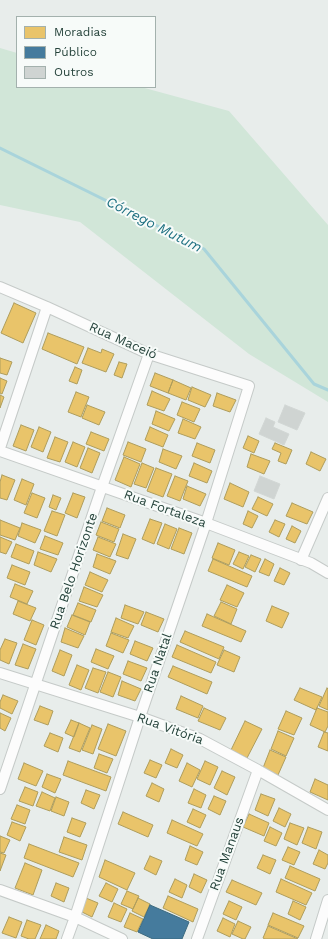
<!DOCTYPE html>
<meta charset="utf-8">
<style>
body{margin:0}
#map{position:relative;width:328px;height:939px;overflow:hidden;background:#e8edeb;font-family:"Work Sans",sans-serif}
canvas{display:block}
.legend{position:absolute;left:16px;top:16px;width:140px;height:72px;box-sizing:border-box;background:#f7fbf9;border:1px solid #a3b1ad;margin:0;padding:5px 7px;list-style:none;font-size:12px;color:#24423a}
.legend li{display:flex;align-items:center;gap:8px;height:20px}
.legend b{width:20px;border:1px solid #a3b1ad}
</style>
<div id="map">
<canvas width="328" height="939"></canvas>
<ul class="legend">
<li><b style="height:11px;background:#e9c46a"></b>Moradias</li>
<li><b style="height:11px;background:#457b9d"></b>Público</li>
<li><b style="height:11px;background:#cfd4d2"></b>Outros</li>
</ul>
</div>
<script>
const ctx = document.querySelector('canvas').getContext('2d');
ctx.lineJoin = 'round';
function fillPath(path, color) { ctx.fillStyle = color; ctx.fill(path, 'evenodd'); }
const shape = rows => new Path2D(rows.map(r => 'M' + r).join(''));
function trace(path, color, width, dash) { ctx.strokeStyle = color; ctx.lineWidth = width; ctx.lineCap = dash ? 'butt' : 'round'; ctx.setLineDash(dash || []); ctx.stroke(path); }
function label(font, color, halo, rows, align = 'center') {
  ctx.font = font + ' "Work Sans",sans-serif'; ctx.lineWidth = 4; ctx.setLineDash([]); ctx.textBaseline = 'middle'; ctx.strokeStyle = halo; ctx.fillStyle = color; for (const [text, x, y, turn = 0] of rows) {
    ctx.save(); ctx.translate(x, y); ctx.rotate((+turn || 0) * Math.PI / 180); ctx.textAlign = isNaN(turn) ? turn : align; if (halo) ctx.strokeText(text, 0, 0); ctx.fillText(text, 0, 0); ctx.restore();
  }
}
const green = shape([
 [0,48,17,53,17,87,141,87,229,111,328,225,328,402,249,354,80,222,0,205]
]);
const homes = shape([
 [14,303,36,313,23,343,1,333,14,303],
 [48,333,84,347,77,364,42,349,48,333],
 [88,348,101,353,102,349,114,354,106,372,82,363,88,348],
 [0,358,12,362,7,375,0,373,0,358],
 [119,362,127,364,122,378,114,375,119,362],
 [75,367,82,370,77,384,69,381,75,367],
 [155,373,173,380,168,393,150,386,155,373],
 [0,378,7,381,2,394,0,393,0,378],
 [173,380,191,388,186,400,168,393,173,380],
 [192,387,211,395,205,407,188,400,192,387],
 [152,391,170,399,164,411,147,405,152,391],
 [76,392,89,397,81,417,68,412,76,392],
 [217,393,236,400,230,412,213,406,217,393],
 [0,395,4,397,0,408,0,395],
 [182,402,200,409,194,422,177,415,182,402],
 [87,405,105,412,99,425,82,418,87,405],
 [156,411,175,419,169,431,152,424,156,411],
 [183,419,201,427,195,439,178,433,183,419],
 [21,425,34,430,26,451,13,446,21,425],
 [39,427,51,432,43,452,31,447,39,427],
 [150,427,168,435,163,447,145,440,150,427],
 [91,432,109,439,104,451,86,444,91,432],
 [248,436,259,441,254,453,243,448,248,436],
 [55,437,68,442,60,462,47,458,55,437],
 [73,442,85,447,77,467,65,462,73,442],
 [128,442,146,449,141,462,123,455,128,442],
 [197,443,215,450,210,463,192,456,197,443],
 [275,443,292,450,286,464,278,461,281,453,272,449,275,443],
 [88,448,100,453,92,473,80,468,88,448],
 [163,449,182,456,176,469,159,462,163,449],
 [311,452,326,459,320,471,306,464,311,452],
 [251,454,270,461,264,474,247,467,251,454],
 [124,457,140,464,131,487,115,480,124,457],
 [142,463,154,468,146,488,134,484,142,463],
 [194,463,212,471,207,483,189,476,194,463],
 [156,468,172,474,163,497,147,491,156,468],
 [2,475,15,480,7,500,0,498,0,482,2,475],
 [175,476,188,481,180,501,167,496,175,476],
 [22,479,34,484,26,505,14,500,22,479],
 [230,483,249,492,243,507,224,499,230,483],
 [187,486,206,494,200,506,183,499,187,486],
 [32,493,45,498,37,518,24,513,32,493],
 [73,493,85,497,77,518,65,513,73,493],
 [53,495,61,498,56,510,49,507,53,495],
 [258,497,273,504,267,516,252,509,258,497],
 [292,503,313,512,307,524,286,516,292,503],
 [107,508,125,515,120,528,102,521,107,508],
 [52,511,65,515,57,536,44,531,52,511],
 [248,511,258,516,252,528,243,524,248,511],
 [150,519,162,523,154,544,142,539,150,519],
 [0,520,20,528,15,540,0,535,0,520],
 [275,520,285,524,279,537,269,532,275,520],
 [101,522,119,529,114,542,96,535,101,522],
 [22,523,41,530,35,543,18,536,22,523],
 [165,524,177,529,169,549,157,544,165,524],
 [292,526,301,531,295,543,286,539,292,526],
 [179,528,192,533,184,554,171,549,179,528],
 [123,534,136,539,128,559,116,555,123,534],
 [45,536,63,543,58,555,40,549,45,536],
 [0,537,12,542,6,554,0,552,0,537],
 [98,537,116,544,110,557,93,550,98,537],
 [218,543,235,550,229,565,212,558,218,543],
 [16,544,34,551,29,564,11,557,16,544],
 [38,552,57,559,51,572,34,565,38,552],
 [239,552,249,556,243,569,233,564,239,552],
 [97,554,116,561,110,574,93,567,97,554],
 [251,555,261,559,255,572,245,567,251,555],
 [213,559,252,576,247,587,208,571,213,559],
 [265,559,274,564,269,576,259,572,265,559],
 [12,565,30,572,25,585,7,578,12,565],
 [280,568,290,573,284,585,274,581,280,568],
 [90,572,108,580,102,592,85,585,90,572],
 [15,584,33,591,27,604,10,597,15,584],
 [227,585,244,593,237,607,220,600,227,585],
 [84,587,103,595,97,607,79,601,84,587],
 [18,601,36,608,30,621,13,614,18,601],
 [221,602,237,609,231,624,214,616,221,602],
 [78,603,96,610,91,622,73,615,78,603],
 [125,605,144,612,138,624,121,618,125,605],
 [272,606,289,613,282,628,266,621,272,606],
 [146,612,164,619,158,632,141,625,146,612],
 [207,614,246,631,241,642,202,626,207,614],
 [72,615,90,622,85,635,67,627,72,615],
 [116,618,134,626,128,638,111,632,116,618],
 [32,620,44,625,36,645,24,640,32,620],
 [65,628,84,636,78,648,61,642,65,628],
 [185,631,224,647,219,659,180,642,185,631],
 [111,633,129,640,123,653,106,646,111,633],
 [5,639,17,643,9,664,0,660,0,650,5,639],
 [135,641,153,648,147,661,130,654,135,641],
 [23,644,36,649,28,669,15,665,23,644],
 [177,645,216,662,211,673,172,657,177,645],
 [96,649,114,656,108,669,91,662,96,649],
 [60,650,72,655,64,676,52,671,60,650],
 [224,650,240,657,234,672,217,665,224,650],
 [128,661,147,668,141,681,123,674,128,661],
 [77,665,89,670,81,690,69,685,77,665],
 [173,666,212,682,207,694,168,677,173,666],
 [93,668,106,672,98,693,85,688,93,668],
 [108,672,121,677,113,697,100,692,108,672],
 [122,681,141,689,135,701,118,695,122,681],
 [300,688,322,697,316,710,294,700,300,688],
 [327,688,328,689,328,710,319,706,327,688],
 [3,695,18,701,12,714,0,708,0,702,3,695],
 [181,696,203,706,198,718,176,709,181,696],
 [40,706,53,711,48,725,34,720,40,706],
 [204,708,226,718,220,730,198,721,204,708],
 [317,708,328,712,328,726,325,732,310,725,317,708],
 [286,711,302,718,294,735,278,729,286,711],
 [0,713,11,718,5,731,0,728,0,713],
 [71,720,79,723,74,737,65,733,71,720],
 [245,721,262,729,247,758,231,750,245,721],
 [79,723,90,728,80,752,69,748,79,723],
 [108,724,126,731,116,756,98,749,108,724],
 [92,725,102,729,93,754,82,750,92,725],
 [278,731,294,738,286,756,271,749,278,731],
 [324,732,328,733,328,751,318,747,324,732],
 [50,733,63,738,58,752,44,746,50,733],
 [171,749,183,755,177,768,165,763,171,749],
 [270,750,286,757,278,775,263,768,270,750],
 [99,754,113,759,107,773,94,768,99,754],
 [150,760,162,765,156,778,144,773,150,760],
 [68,761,111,777,106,791,63,775,68,761],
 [205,761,218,767,210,785,197,779,205,761],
 [24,763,43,771,36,786,18,779,24,763],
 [187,763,200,770,192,787,179,781,187,763],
 [222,771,235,777,227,795,214,788,222,771],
 [47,774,61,779,55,793,42,787,47,774],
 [315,779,328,785,328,800,310,792,315,779],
 [152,783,164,789,159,802,146,796,152,783],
 [25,787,38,792,33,806,19,801,25,787],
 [194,789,206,795,201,808,188,803,194,789],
 [86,790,100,795,94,809,81,803,86,790],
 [42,792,55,798,50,811,36,806,42,792],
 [261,794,275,799,268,816,255,810,261,794],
 [214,796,226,801,220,815,208,809,214,796],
 [56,797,69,802,64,816,51,811,56,797],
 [17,805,30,810,25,824,11,819,17,805],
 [279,808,291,814,285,827,273,821,279,808],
 [193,809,206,815,200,828,187,822,193,809],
 [123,812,153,825,148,837,118,824,123,812],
 [249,814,269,823,264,836,243,827,249,814],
 [72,818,86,823,80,837,67,832,72,818],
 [172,820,203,834,197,846,167,833,172,820],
 [12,822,26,827,20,841,7,835,12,822],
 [290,823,304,828,297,845,284,839,290,823],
 [270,827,282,833,276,846,264,841,270,827],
 [308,827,322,832,316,849,302,843,308,827],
 [0,836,10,840,4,853,0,852,0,836],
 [64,837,87,845,82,860,59,852,64,837],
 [29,844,79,863,73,877,24,858,29,844],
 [190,846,203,852,197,865,185,860,190,846],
 [288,847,300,852,294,865,282,860,288,847],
 [319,850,328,855,328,863,325,869,313,864,319,850],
 [0,853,6,855,0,871,0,853],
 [263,855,276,860,270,874,257,868,263,855],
 [150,856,162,861,156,875,144,869,150,856],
 [105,860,135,873,127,890,99,877,105,860],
 [25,863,42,870,33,895,15,888,25,863],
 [290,866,320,879,315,891,285,878,290,866],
 [194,874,207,880,201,893,189,887,194,874],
 [175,879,187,885,182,898,169,892,175,879],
 [281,879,312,893,306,905,276,892,281,879],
 [232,880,262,893,256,905,226,892,232,880],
 [56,883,69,888,64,902,51,896,56,883],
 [106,883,118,889,112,902,99,896,106,883],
 [127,891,139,896,133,909,121,904,127,891],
 [168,896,198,909,193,922,163,908,168,896],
 [86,898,98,903,92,917,80,911,86,898],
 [138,898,150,904,144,917,132,911,138,898],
 [229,901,242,907,236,920,223,914,229,901],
 [293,901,306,907,300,920,288,914,293,901],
 [114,903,127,909,121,922,108,917,114,903],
 [130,913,143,919,137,932,124,927,130,913],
 [273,913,304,926,298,938,268,925,273,913],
 [9,917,22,922,16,938,2,933,9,917],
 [223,918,235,924,230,937,217,931,223,918],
 [27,920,41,925,35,939,29,939,21,936,27,920],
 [238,921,251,927,245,939,243,939,232,934,238,921],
 [46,925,59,931,56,939,40,939,46,925],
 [268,926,298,939,265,939,263,938,268,926]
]);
const public = shape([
 [150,905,189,922,182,939,153,939,138,932,150,905]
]);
const stream = shape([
 [0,148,204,249,314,384,328,390]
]);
const building = shape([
 [285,405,305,413,297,430,278,422,285,405],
 [266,418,275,422,273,427,289,434,284,445,259,434,266,418],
 [260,476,280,484,274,499,254,491,260,476]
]);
const minor = shape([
 [0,287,47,307,149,354,249,386,206,523,140,717,75,917,67,939],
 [0,448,47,307],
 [0,451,206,523,311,563,328,573],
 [301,560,328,498],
 [0,673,140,717,200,739,258,770,328,810],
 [0,789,102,487,149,354],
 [0,890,75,917,122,939],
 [197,939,258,770],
 [316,939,328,900]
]);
const streetNames = [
 ["Rua Maceió",123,341,24],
 ["Rua Fortaleza",165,509,20],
 ["Rua Belo Horizonte",74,571,-71],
 ["Rua Natal",158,663,-71],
 ["Rua Vitória",170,729,20],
 ["Rua Manaus",227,854,-70]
];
const waterNames = [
 ["Córrego Mutum",154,225,27]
];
fillPath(green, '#d1e6d8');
fillPath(homes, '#e9c46a');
trace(homes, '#ae9d5c', 1);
fillPath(public, '#457b9d');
trace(public, '#3b6a7f', 1);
trace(stream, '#a9d4db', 3);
fillPath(building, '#cfd4d2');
trace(building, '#d1d6d4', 1);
trace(minor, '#c5cac8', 12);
trace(minor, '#fcfcfc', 10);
label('13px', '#24423a', '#f7fbf9', streetNames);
label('italic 14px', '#1c6f80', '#f7fbf9', waterNames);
</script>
